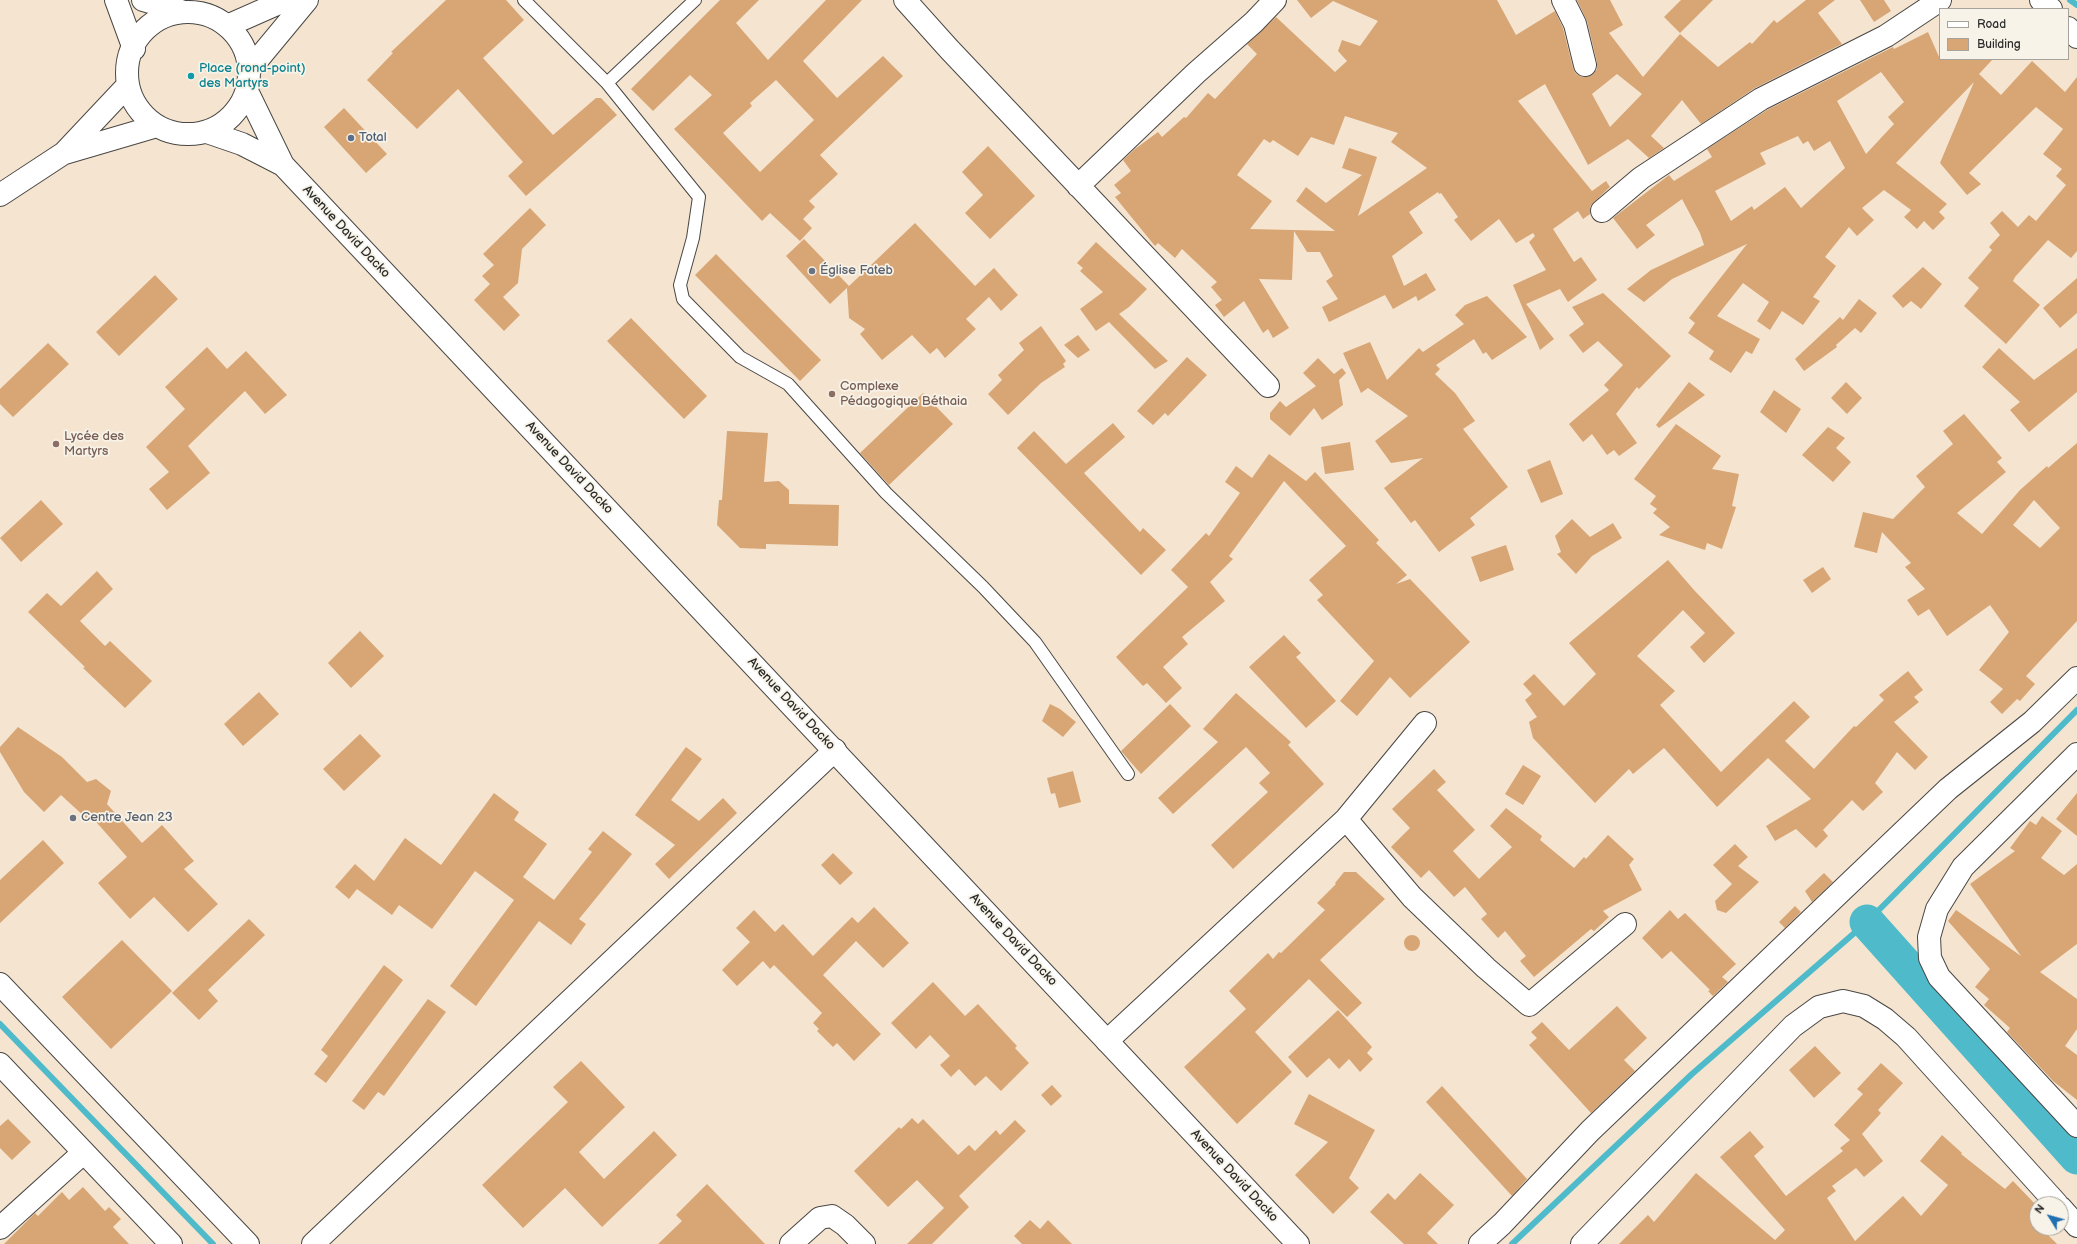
<!DOCTYPE html>
<meta charset="utf-8">
<style>
body{margin:0}
#map{position:relative;width:2077px;height:1244px;overflow:hidden;background:#f5e5d0;font-family:"Balsamiq Sans",sans-serif}
canvas{display:block}
.legend{position:absolute;left:1939px;top:8px;width:130px;height:52px;box-sizing:border-box;background:#f7f3e8;border:1px solid #a5a39c;margin:0;padding:5px 7px;list-style:none;font-size:12px;color:#2b2b2b}
.legend li{display:flex;align-items:center;gap:8px;height:20px}
.legend b{width:20px;border:1px solid #a5a39c}
.north{position:absolute;left:2029px;top:1196px;width:40px;height:40px;box-sizing:border-box;background:#f7f3e8;border:1px solid #a5a39c;border-radius:50%;rotate:307deg;font-size:11px;font-weight:700;line-height:16px;text-align:center;color:#2b2b2b}
.north::after{content:'';display:block;margin:auto;width:14px;height:18px;background:#1f6fb2;clip-path:polygon(50% 0,100% 100%,50% 72%,0 100%)}
</style>
<div id="map">
<canvas width="2077" height="1244"></canvas>
<ul class="legend">
<li><b style="height:5px;background:#fff"></b>Road</li>
<li><b style="height:11px;background:#d8a575"></b>Building</li>
</ul>
<div class="north">N</div>
</div>
<script>
const ctx = document.querySelector('canvas').getContext('2d');
ctx.lineJoin = 'round';
const shape = rows => new Path2D(rows.map(r => 'M' + r).join(''));
function trace(path, color, width, dash) { ctx.strokeStyle = color; ctx.lineWidth = width; ctx.lineCap = dash ? 'butt' : 'round'; ctx.setLineDash(dash || []); ctx.stroke(path); }
function fillPath(path, color) { ctx.fillStyle = color; ctx.fill(path, 'evenodd'); }
function label(font, color, halo, rows, align = 'center') {
  ctx.font = font + ' "Balsamiq Sans",sans-serif'; ctx.lineWidth = 3.5; ctx.setLineDash([]); ctx.textBaseline = 'middle'; ctx.strokeStyle = halo; ctx.fillStyle = color; for (const [text, x, y, turn = 0] of rows) {
    ctx.save(); ctx.translate(x, y); ctx.rotate((+turn || 0) * Math.PI / 180); ctx.textAlign = isNaN(turn) ? turn : align; if (halo) ctx.strokeText(text, 0, 0); ctx.fillText(text, 0, 0); ctx.restore();
  }
}
const stream = shape([
 [2070,0,2077,5],
 [0,1024,213,1244],
 [1512,1244,1692,1074,1867,922,2077,710]
]);
const river = shape([
 [1867,922,2077,1157]
]);
const building = shape([
 [446,0,506,0,524,20,483,58,553,135,596,98,601,98,617,115,526,196,508,176,523,162,458,89,417,129,367,80,393,53,391,52],
 [720,0,759,0,736,23,768,60,826,0,862,0,803,61,837,98,883,56,903,76,820,155,838,174,809,201,815,207,803,219,812,228,800,241,770,213,762,221,674,129,712,95,690,75,653,111,631,89],
 [776,80,814,120,760,172,723,133,752,106,750,103],
 [1297,0,1497,0,1516,35,1555,11,1563,28,1573,68,1576,74,1582,77,1588,77,1593,74,1597,69,1597,62,1587,21,1577,0,1610,0,1623,25,1609,33,1643,77,1680,34,1718,67,1750,42,1752,44,1774,20,1777,23,1806,0,1835,0,1818,13,1842,44,1755,88,1701,124,1682,100,1651,136,1664,148,1649,158,1628,139,1588,165,1545,84,1518,101,1592,191,1606,181,1610,187,1594,202,1590,207,1590,214,1583,219,1578,211,1553,229,1574,262,1581,257,1597,280,1568,302,1560,289,1526,304,1554,339,1540,350,1513,285,1546,270,1529,242,1535,236,1533,233,1516,243,1499,219,1471,241,1454,220,1458,217,1441,193,1439,194,1438,192,1409,212,1423,233,1392,256,1404,286,1426,273,1436,290,1418,301,1416,296,1393,309,1385,295,1329,322,1322,307,1338,299,1326,281,1333,276,1320,252,1307,252,1294,231,1292,280,1259,279,1289,328,1273,338,1268,329,1263,333,1244,301,1224,317,1215,305,1222,300,1211,287,1217,282,1182,249,1175,258,1158,243,1155,246,1115,197,1121,193,1114,185,1131,171,1123,160,1135,149,1158,132,1162,137,1184,117,1186,118,1208,93,1215,99,1257,54,1247,44,1276,17,1335,72,1347,61,1338,51,1342,40,1360,46,1378,21,1333,1,1311,18],
 [1617,74,1642,94,1610,127,1592,94],
 [1345,116,1398,133,1391,142,1427,168,1358,216,1377,157,1349,148,1342,168,1362,175,1326,203,1306,187,1296,201,1335,231,1250,229,1272,201,1237,175,1264,139,1270,143,1273,140,1298,156,1311,137,1334,145],
 [1681,0,1713,0,1680,33,1664,17],
 [1860,0,1884,0,1891,11,1874,22],
 [1928,32,1940,59,1993,59,1979,74,2001,95,2032,61,2065,92,2077,77,2077,251,2071,258,2048,240,2015,277,2013,281,2040,305,2006,344,1964,306,1979,288,1968,278,1992,250,1989,247,2000,235,1990,223,2002,211,2018,227,2029,215,2036,221,2066,185,2056,176,2062,169,2043,154,2063,129,2036,107,1969,173,1981,184,1967,195,1940,163,1974,82,1896,163,1947,204,1939,212,1945,218,1933,230,1924,221,1917,229,1904,217,1911,210,1884,190,1862,208,1874,220,1857,236,1849,227,1825,257,1836,266,1813,297,1820,301,1803,325,1782,311,1770,330,1757,321,1769,302,1743,283,1717,316,1760,339,1752,354,1746,351,1731,373,1709,359,1714,351,1688,333,1695,323,1689,318,1747,244,1672,279,1644,302,1627,289,1651,270,1704,245,1700,233,1682,199,1646,225,1655,235,1637,249,1613,218,1669,175,1674,181,1712,157,1707,149,1767,110,1893,47,1894,49],
 [1881,72,1904,102,1888,117,1894,124,1866,154,1837,101],
 [1798,136,1803,144,1808,141,1814,151,1830,141,1845,168,1801,208,1785,187,1754,210,1752,206,1731,221,1715,191,1766,164,1760,153],
 [344,108,387,154,366,173,324,127],
 [988,146,1035,196,990,239,965,213,983,195,962,172],
 [530,208,546,225,522,249,518,283,503,297,520,315,504,331,474,300,490,284,482,276,494,265,483,254],
 [915,223,975,286,994,268,1018,295,1001,311,989,297,966,319,976,329,945,358,937,348,930,354,912,335,882,360,860,334,865,329,849,318,847,288],
 [804,239,849,286,830,304,786,256],
 [1096,242,1147,289,1129,307,1119,314,1168,361,1155,369,1109,322,1096,331,1080,309,1103,292,1080,271,1083,268,1077,263],
 [716,254,821,360,800,381,695,275],
 [1923,267,1942,284,1921,309,1911,301,1903,308,1892,296],
 [155,275,178,299,119,356,96,332],
 [2077,278,2077,313,2060,328,2043,308],
 [1603,293,1671,356,1639,389,1637,387,1616,414,1637,443,1619,456,1614,450,1607,455,1592,434,1583,442,1569,424,1609,390,1604,385,1623,365,1598,341,1583,353,1569,335,1584,324,1572,307],
 [1487,296,1527,337,1492,360,1486,352,1483,354,1474,339,1436,365,1440,369,1435,374,1455,393,1475,421,1463,429,1508,487,1470,518,1475,525,1439,552,1415,520,1411,523,1384,488,1423,458,1391,463,1375,441,1408,416,1368,388,1361,393,1343,353,1370,342,1387,380,1419,348,1423,352,1464,324,1455,315,1465,305],
 [1859,299,1877,313,1861,333,1855,328,1836,345,1837,347,1804,371,1795,359,1840,317,1843,320],
 [631,318,707,396,684,419,607,341],
 [1041,326,1066,361,1063,364,1065,367,1041,383,1008,415,988,394,1002,380,998,375,1024,350,1019,343],
 [1078,335,1090,350,1078,358,1064,345],
 [48,343,69,364,13,417,0,404,0,389],
 [207,347,227,369,246,351,287,395,265,414,245,391,188,446,210,473,167,510,149,489,169,472,146,447,185,409,165,387],
 [1999,348,2034,380,2077,348,2077,392,2029,432,2010,410,2020,402,1982,367],
 [1187,357,1207,375,1168,416,1165,413,1153,425,1137,411],
 [1318,358,1334,374,1342,368,1346,373,1339,380,1343,405,1322,420,1314,408,1290,436,1270,419,1270,413,1280,401,1286,407,1316,386,1303,373],
 [1689,382,1705,395,1659,428,1656,425],
 [1846,382,1862,398,1847,414,1831,398],
 [1774,390,1801,409,1786,433,1760,412],
 [923,393,953,424,889,485,860,453],
 [1964,414,2002,458,1997,462,2006,472,1957,513,1982,534,2020,490,2047,466,2048,468,2077,443,2077,621,2026,676,2035,684,2020,701,2017,699,2002,714,1990,702,2003,689,1979,670,2009,632,1990,605,1947,636,1929,609,1918,616,1907,600,1925,589,1905,567,1911,563,1882,532,1877,553,1854,547,1863,512,1893,519,1925,487,1916,476,1953,444,1943,431],
 [2034,500,2060,528,2040,548,2013,525],
 [1113,423,1125,437,1084,473,1140,532,1143,528,1166,550,1141,575,1017,448,1034,431,1066,464],
 [1676,424,1721,456,1712,469,1739,474,1732,506,1736,507,1722,549,1707,543,1705,550,1659,535,1670,527,1653,513,1657,509,1650,504,1656,496,1634,479],
 [1828,427,1845,438,1836,448,1851,462,1833,482,1802,455],
 [727,431,768,433,764,482,779,481,789,490,789,504,839,505,838,546,766,544,766,549,740,548,717,525,719,500,722,500],
 [1350,442,1354,470,1325,474,1321,447],
 [1269,454,1306,481,1315,472,1379,540,1376,543,1407,575,1396,584,1410,579,1470,642,1410,698,1390,677,1357,716,1340,701,1374,661,1317,600,1323,595,1309,580,1346,546,1284,481,1229,556,1233,559,1210,582,1225,601,1182,637,1188,644,1163,667,1182,688,1166,703,1147,683,1143,686,1116,657,1188,587,1171,570,1206,533,1209,536,1240,493,1225,482,1236,466,1252,478],
 [1550,460,1563,494,1541,503,1527,470],
 [41,500,63,524,21,562,0,538],
 [1572,519,1590,537,1613,523,1622,538,1592,556,1576,574,1557,554,1561,552,1555,536],
 [1506,545,1514,570,1480,582,1471,557],
 [1668,560,1694,590,1735,633,1704,663,1690,647,1705,633,1683,610,1637,656,1675,691,1660,705,1721,772,1794,701,1810,717,1785,741,1814,769,1854,726,1856,727,1884,700,1879,695,1908,671,1923,690,1914,697,1919,702,1894,722,1928,757,1915,770,1897,752,1875,783,1883,792,1863,811,1852,800,1823,830,1828,836,1816,848,1796,829,1775,841,1766,826,1811,799,1768,758,1717,807,1664,748,1633,774,1629,769,1595,803,1533,738,1529,722,1537,717,1525,700,1532,694,1523,684,1534,674,1564,706,1596,674,1569,643],
 [1823,567,1831,579,1812,593,1803,580],
 [97,571,113,589,80,621,105,646,110,641,152,681,125,708,83,668,85,667,28,612,47,593,61,606],
 [360,631,384,656,351,688,328,663],
 [1284,635,1301,653,1296,657,1336,701,1306,728,1249,667],
 [259,692,279,714,243,746,224,724],
 [1236,693,1291,742,1288,745,1324,784,1233,869,1211,845,1268,792,1259,783,1270,773,1246,747,1173,814,1158,798,1218,742,1203,729],
 [1050,704,1060,709,1076,722,1063,737,1042,721],
 [1170,704,1191,726,1141,774,1121,751],
 [18,727,62,757,87,782,96,779,111,791,107,804,142,843,162,825,194,861,184,869,218,904,188,932,154,897,130,919,98,883,127,857,91,816,86,818,61,795,44,812,24,792,0,752,0,747],
 [360,734,381,756,344,791,323,769],
 [686,747,702,759,671,800,699,821,723,798,737,813,669,879,655,864,675,845,635,815],
 [1523,765,1541,776,1523,805,1505,794],
 [1434,769,1446,782,1437,790,1475,830,1453,851,1479,879,1512,847,1490,826,1506,808,1542,836,1540,840,1574,868,1584,857,1586,859,1608,835,1634,859,1629,865,1642,890,1603,911,1609,917,1594,931,1591,929,1534,977,1520,961,1526,956,1505,931,1498,938,1481,919,1487,914,1465,887,1454,897,1429,870,1421,878,1391,847,1410,828,1392,809],
 [1073,771,1081,802,1059,808,1055,793,1051,794,1047,778],
 [494,793,519,812,514,820,547,844,523,877,554,900,592,852,588,849,603,831,632,854,579,919,586,924,571,945,539,921,476,1006,450,986,514,900,475,871,432,929,399,905,392,915,357,889,349,899,335,887,355,864,374,881,405,838,441,865],
 [2077,793,2077,836,2056,819],
 [2042,816,2062,831,2041,858,2064,875,2077,864,2077,944,2040,972,2077,999,2077,1029,2065,1046,2077,1055,2077,1100,2053,1081,2007,1032,2010,1028,1984,1005,1989,999,1975,987,1990,969,1948,921,1956,910,2021,956,1970,884,2015,851,2010,848,2030,821,2036,825],
 [43,840,64,863,0,923,0,880],
 [1735,844,1748,857,1738,866,1759,882,1726,913,1717,910,1715,901,1732,884,1713,865],
 [833,853,853,873,840,885,821,865],
 [1344,872,1356,872,1385,899,1320,960,1362,1003,1347,1017,1309,979,1255,1032,1292,1072,1237,1124,1184,1067,1246,1009,1229,991,1268,953,1273,959,1279,952,1281,953,1325,910,1317,903,1336,884,1335,883],
 [1824,873,1833,882,1812,902,1805,891],
 [1795,906,1801,912,1785,928,1779,922],
 [874,907,909,943,883,968,856,941,823,975,881,1034,854,1061,837,1043,833,1047,817,1031,819,1029,813,1023,822,1013,774,965,770,969,763,961,737,986,722,970,750,942,736,928,754,910,775,932,783,924,813,956,852,917,858,923],
 [1670,910,1678,919,1685,913,1736,964,1722,977,1728,982,1713,996,1708,991,1710,990,1671,951,1662,959,1642,938],
 [249,919,265,935,208,990,218,1001,199,1020,172,993],
 '1404 943a8 8 0 1 1 16 0a8 8 0 1 1-16 0Z',
 [122,940,172,991,111,1049,62,997],
 [384,965,403,980,326,1083,314,1074,328,1056,321,1050],
 [933,982,965,1016,978,1004,1017,1046,1015,1048,1029,1063,1001,1091,986,1076,975,1086,959,1069,951,1077,940,1065,950,1056,930,1035,916,1049,891,1023],
 [428,999,446,1012,384,1096,378,1092,364,1110,352,1101],
 [1617,1006,1647,1038,1624,1060,1635,1071,1591,1113,1529,1045,1537,1038,1531,1032,1542,1022,1569,1050],
 [1338,1010,1372,1047,1367,1053,1373,1059,1360,1072,1349,1059,1339,1069,1329,1058,1307,1078,1288,1057],
 [1815,1046,1841,1073,1814,1098,1789,1070],
 [581,1061,625,1107,579,1152,604,1179,654,1131,677,1155,602,1227,565,1188,523,1228,482,1185,568,1102,553,1087],
 [1881,1063,1903,1083,1878,1110,1881,1113,1862,1134,1883,1161,1864,1177,1856,1168,1832,1186,1836,1191,1827,1198,1855,1241,1903,1196,1921,1216,1948,1185,1920,1161,1942,1135,1962,1153,1961,1154,2005,1189,2013,1181,2037,1206,2037,1228,2041,1228,2057,1244,1619,1244,1648,1215,1654,1222,1696,1173,1775,1240,1785,1230,1720,1157,1750,1131,1764,1147,1754,1156,1786,1196,1843,1151,1840,1148,1850,1140,1834,1125,1863,1094,1857,1089],
 [1052,1085,1062,1096,1051,1106,1041,1095],
 [1442,1086,1527,1179,1512,1196,1426,1102],
 [1309,1094,1375,1130,1349,1178,1359,1188,1333,1214,1295,1175,1328,1142,1294,1124],
 [912,1118,918,1124,923,1119,958,1155,969,1145,975,1151,996,1130,1000,1135,1015,1120,1026,1131,959,1196,969,1207,932,1244,907,1244,944,1208,917,1180,888,1207,854,1171,899,1127,901,1129],
 [8,1119,31,1142,12,1160,0,1148,0,1126],
 [1420,1173,1454,1205,1427,1233,1438,1244,1404,1244,1370,1212,1388,1193,1395,1200],
 [707,1184,765,1244,658,1244,682,1221,676,1215],
 [83,1187,105,1211,109,1207,121,1219,113,1227,129,1244,4,1244,35,1213,38,1216,62,1192,69,1200],
 [1030,1220,1040,1229,1048,1220,1072,1244,1022,1244,1014,1236]
]);
const lane = shape([
 [524,0,607,83,699,197,693,238,680,285,683,299,740,357,788,384,886,493,983,587,1035,642,1128,774],
 [607,83,695,0]
]);
const street = shape([
 [905,0,949,49,1268,386],
 [1563,0,1575,24,1585,65],
 [2041,0,2051,9],
 [2068,28,2077,37],
 [1078,186,1196,73,1254,22,1275,0],
 [1602,211,1641,178,1761,99,1886,36,1940,0],
 [2077,754,1963,867,1937,909,1929,937,1930,958,1939,977,2077,1126],
 [1346,819,1412,897,1486,968,1529,1005,1625,924],
 [0,984,248,1244],
 [1107,1041,1346,819,1425,723],
 [0,1064,171,1244],
 [2061,1208,2077,1226],
 [0,1228,83,1153],
 [313,1244,835,750],
 [791,1244,820,1218,832,1216,845,1225,864,1244],
 [1480,1244,1502,1224,1590,1131,1948,789,2032,722,2077,678],
 [1582,1244,1793,1026,1819,1007,1843,1001,1864,1006,1885,1019,1906,1037,2057,1204]
]);
const primary = shape([
 [116,0,134,49],
 [143,0,181,11],
 '127 73a61 61 0 1 1 122 0a61 61 0 1 1-122 0Z',
 [227,26,286,0],
 [249,70,307,0],
 [247,91,283,165,1298,1244],
 [207,132,242,144,283,165],
 [65,153,157,126],
 [0,195,64,153,128,85]
]);
const markers = [
 [191,76,4,"#0f9aa8"],
 [351,138,4,"#5c6f8a"],
 [812,271,4,"#6b7280"],
 [832,394,4,"#8d6e63"],
 [56,444,4,"#8d6e63"],
 [73,818,4,"#6b7280"]
];
const cultureNames = [
 ["Place (rond-point)",199,69],
 ["des Martyrs",199,84]
];
const serviceNames = [
 ["Total",359,138]
];
const streetNames = [
 ["Avenue David Dacko",346,232,47],
 ["Avenue David Dacko",569,468,47],
 ["Avenue David Dacko",791,704,47],
 ["Avenue David Dacko",1013,940,47],
 ["Avenue David Dacko",1234,1176,47]
];
const worshipNames = [
 ["Église Fateb",820,271],
 ["Centre Jean 23",81,818]
];
const educationNames = [
 ["Complexe",840,387],
 ["Pédagogique Béthaia",840,402],
 ["Lycée des",64,437],
 ["Martyrs",64,452]
];
trace(stream, '#4fbbca', 6);
trace(river, '#4fbbca', 35);
fillPath(building, '#d8a575');
trace(lane, '#494744', 14);
trace(street, '#494744', 24);
trace(primary, '#494744', 24);
trace(lane, '#fff', 12);
trace(street, '#fff', 22);
trace(primary, '#fff', 22);
for (const [x, y, r, color] of markers) { const dot = new Path2D(); dot.arc(x, y, r, 0, 2 * Math.PI); ctx.fillStyle = color; ctx.fill(dot); trace(dot, '#f7f3e8', 1.5); }
label('13px', '#0d838f', '#f7f3e8', cultureNames, 'left');
label('13px', '#4e5e75', '#f7f3e8', serviceNames, 'left');
label('13px', '#2b2b2b', '#f7f3e8', streetNames);
label('13px', '#5b616d', '#f7f3e8', worshipNames, 'left');
label('13px', '#785e54', '#f7f3e8', educationNames, 'left');
</script>
